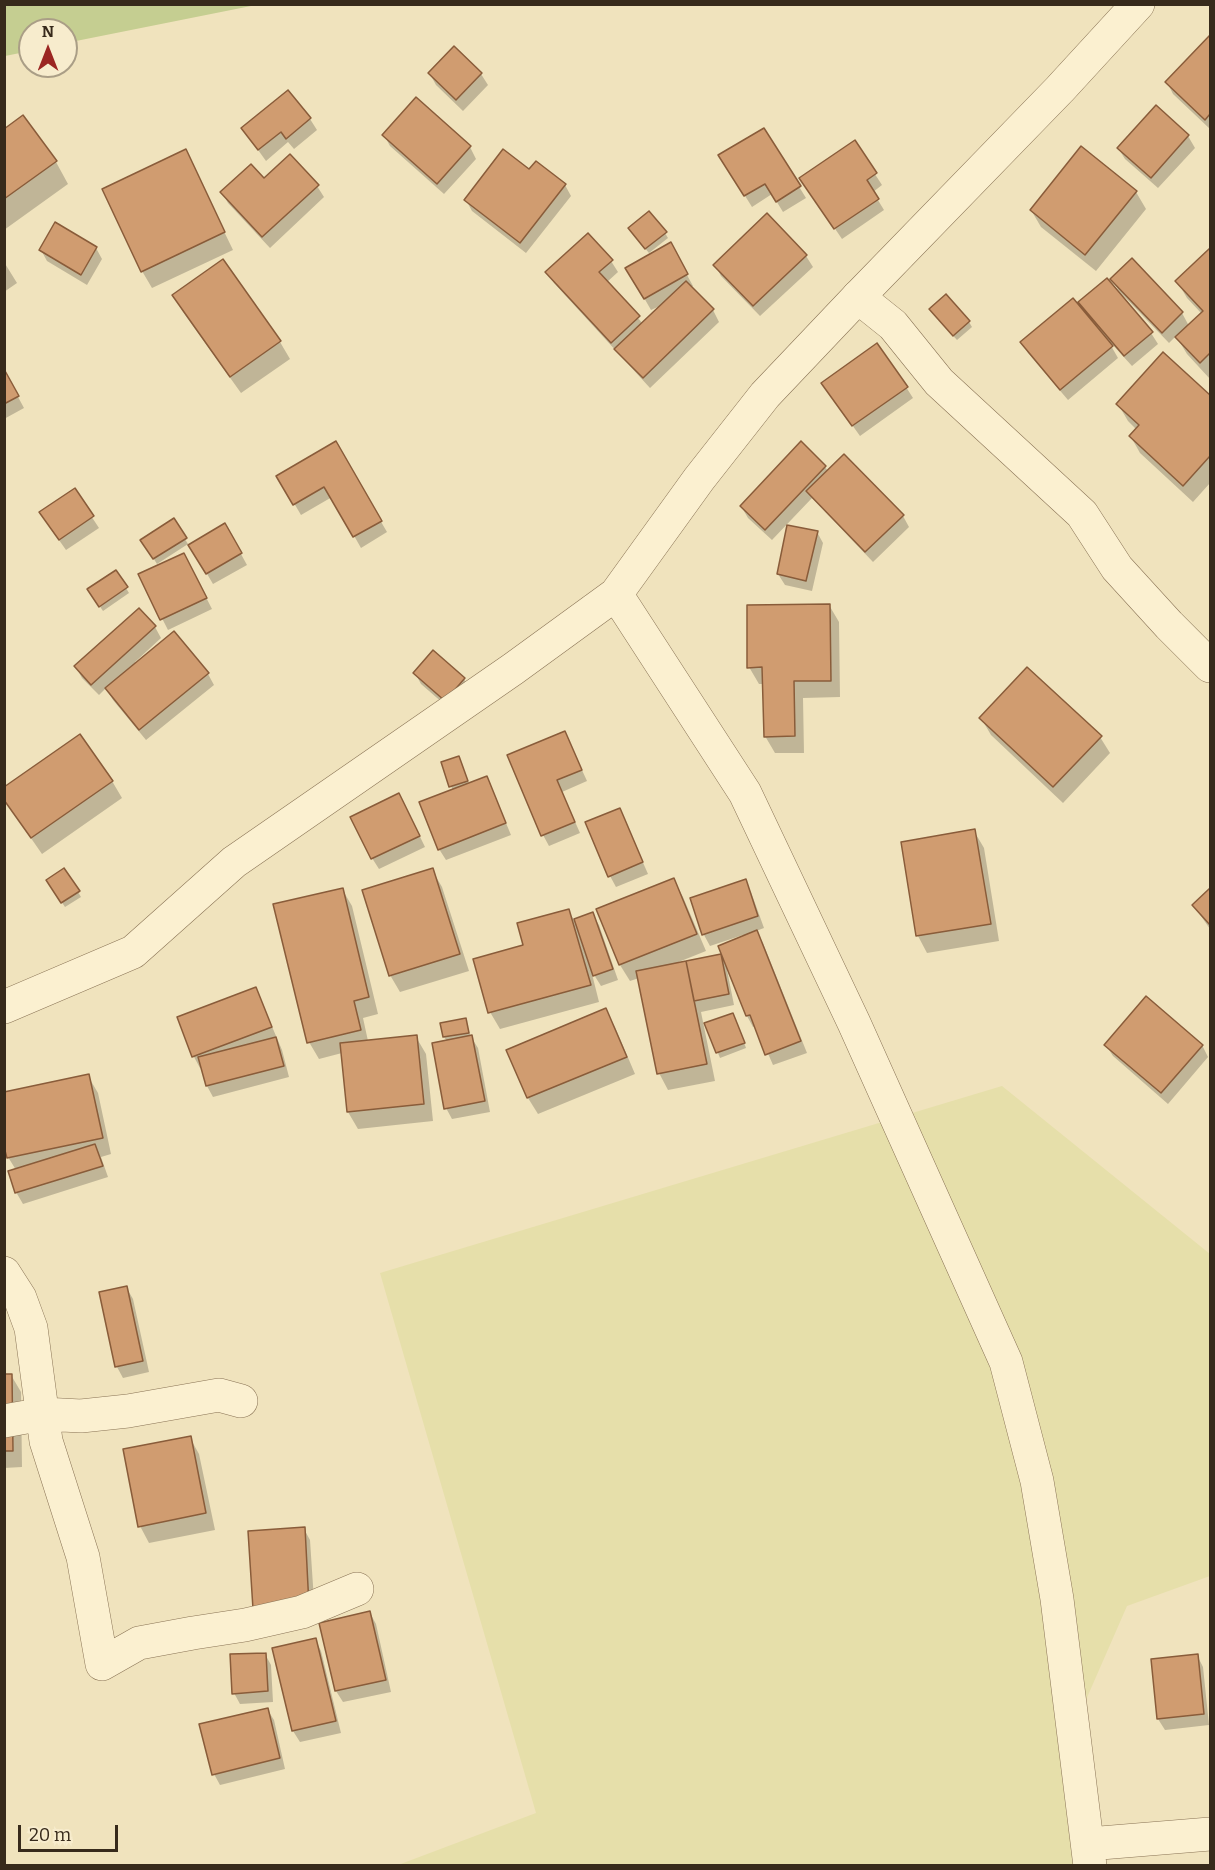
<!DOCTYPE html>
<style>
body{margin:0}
#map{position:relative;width:1215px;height:1870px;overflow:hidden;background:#f0e3bd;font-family:Bitter,serif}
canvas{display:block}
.frame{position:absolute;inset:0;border:6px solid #372a1b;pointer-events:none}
.north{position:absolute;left:18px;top:18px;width:60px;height:60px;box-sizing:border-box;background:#f7eccd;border:2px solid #aa9e86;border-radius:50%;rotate:0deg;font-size:16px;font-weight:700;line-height:24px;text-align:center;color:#372a1b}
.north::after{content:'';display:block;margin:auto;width:21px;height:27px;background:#9b2622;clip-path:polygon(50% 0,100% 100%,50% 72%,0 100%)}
.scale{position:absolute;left:18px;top:1825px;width:100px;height:27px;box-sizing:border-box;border:3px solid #372a1b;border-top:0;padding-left:8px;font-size:18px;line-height:21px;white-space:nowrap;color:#372a1b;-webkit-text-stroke:4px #f7eccd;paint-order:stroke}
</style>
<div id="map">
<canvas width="1215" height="1870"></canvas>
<div class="frame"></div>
<div class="north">N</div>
<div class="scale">20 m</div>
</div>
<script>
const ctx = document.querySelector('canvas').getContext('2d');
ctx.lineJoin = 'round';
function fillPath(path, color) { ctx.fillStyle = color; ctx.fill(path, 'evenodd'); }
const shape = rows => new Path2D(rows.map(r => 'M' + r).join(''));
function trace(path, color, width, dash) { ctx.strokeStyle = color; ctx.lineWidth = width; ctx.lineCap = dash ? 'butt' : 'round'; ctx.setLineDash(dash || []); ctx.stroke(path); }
const farmland = shape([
 [1002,1086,1210,1254,1210,1576,1127,1606,1082,1709,1088,1865,398,1865,536,1813,380,1273]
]);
const green = shape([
 [5,4,256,4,256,5,66,43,66,30,30,30,30,51,5,56]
]);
const shadow = shape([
 [1210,37,1210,129,1173,94,1167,82],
 [430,74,481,74,488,85,463,111,436,85],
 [288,92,310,119,317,130,294,149,288,142,266,161,243,129],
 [416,99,470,147,476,159,444,194,390,146,384,135],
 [1156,107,1188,136,1195,148,1158,188,1125,159,1118,148],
 [23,118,56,162,68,184,4,230,4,131],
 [764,130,806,198,783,212,772,194,752,207,727,167],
 [854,142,882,185,873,192,884,210,842,239,808,189],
 [1082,149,1136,192,1146,209,1096,271,1041,227,1031,210],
 [185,151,233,250,152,288,142,271],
 [529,171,565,185,571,196,526,253,472,211,466,200],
 [264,180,317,186,324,197,270,248,228,203,222,192],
 [632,233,665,233,668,238,649,253],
 [670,244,693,286,690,288,713,310,719,322,650,388,554,283,547,272,611,261,618,272,607,282,643,324,662,305,651,310,627,268],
 [96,248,102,259,87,285,47,261,41,250],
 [1210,251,1210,379,1187,354,1176,336,1169,343,1119,291,1112,279,1132,261,1182,313,1189,326,1202,314,1187,298,1177,281],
 [806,256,813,267,760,316,721,276,715,265],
 [222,261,280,342,290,359,241,393,183,312,174,296],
 [4,262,17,283,4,292],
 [1106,281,1151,333,1158,344,1132,366,1111,343,1110,344,1118,358,1068,400,1028,353,1022,342,1077,305],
 [934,315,969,322,972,327,957,340],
 [1163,354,1210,397,1210,483,1193,502,1140,453,1131,437,1137,430,1128,421,1118,404],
 [4,371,24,408,4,419],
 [906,387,913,398,860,436,830,394],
 [335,443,387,532,361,548,332,497,301,515,278,476],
 [825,467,828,471,903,516,909,527,873,562,812,498,772,540,748,518,741,506],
 [74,490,99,528,66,550,47,523],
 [173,520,188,544,157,564,145,545],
 [225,525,247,565,213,584,190,545],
 [817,532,823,543,812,591,785,585,778,574],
 [190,566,212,609,168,630,140,575],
 [126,588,129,593,103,611,92,595],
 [829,605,839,622,840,697,803,698,804,753,775,753,765,736,764,684,759,684,749,667],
 [155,627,161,638,135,662,137,663,208,674,214,685,146,740,113,700,106,688,99,695,82,678,76,667],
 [415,673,464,679,470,690,452,711,421,684],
 [981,718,1100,737,1110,753,1063,803,991,735],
 [565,733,587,781,562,792,580,833,549,846,543,835],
 [459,758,469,784,487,778,511,835,446,860,439,849,453,791,442,763],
 [112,781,122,798,42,854,10,808],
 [405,806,425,847,379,869,372,858],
 [620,810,648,874,616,887,610,876],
 [974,831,984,848,999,941,927,953,918,936,903,843],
 [432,870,442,887,469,971,400,992,390,975],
 [674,880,683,897,706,951,676,963,720,955,724,962,726,962,744,937,743,935,710,946,704,935,692,899,745,881,751,892,764,928,756,931,763,943,807,1053,773,1065,756,1026,753,1027,747,1016,729,969,727,970,734,1005,701,1012,715,1081,668,1090,659,1073,639,978,630,981,620,965,598,910],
 [51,886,78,892,81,897,65,907],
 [342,889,352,906,378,1014,363,1018,368,1041,416,1037,426,1054,433,1121,358,1129,348,1112,342,1053,319,1059,309,1042],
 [1210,890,1210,929,1194,906],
 [568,910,574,920,592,914,599,925,618,980,601,986,591,970,599,1002,500,1029,490,1012,525,946],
 [256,989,282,1050,289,1077,213,1097,207,1086,202,1067,200,1068,194,1057,179,1018],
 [605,1010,615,1027,635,1074,538,1114,528,1098,508,1050],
 [465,1020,471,1037,478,1048,490,1112,452,1119,446,1108,447,1041,444,1037],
 [736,1020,746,1048,720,1058,706,1024],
 [1106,1045,1202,1045,1208,1057,1168,1104,1113,1056],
 [88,1076,98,1093,111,1154,101,1157,108,1177,23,1204,16,1192,16,1170,8,1157],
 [126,1287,133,1299,149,1372,123,1378,117,1367],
 [4,1375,11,1375,21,1392,22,1467,4,1468],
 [190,1438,199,1454,215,1530,149,1543,140,1526],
 [304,1529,310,1540,315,1616,250,1532],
 [370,1613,376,1624,391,1692,343,1702,336,1691,321,1624],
 [315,1639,321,1651,341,1733,300,1742,293,1731,274,1649],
 [265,1654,271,1665,273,1702,240,1704,234,1693],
 [1197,1655,1203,1667,1209,1725,1165,1730,1158,1719],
 [267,1709,274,1720,285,1769,220,1785,214,1774]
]);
const building = shape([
 [1210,35,1210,114,1205,120,1165,82,1210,35],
 [454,46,482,73,456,100,428,73,454,46],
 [288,90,311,118,286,139,281,132,258,150,241,128,288,90],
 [416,97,471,146,437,184,382,135,416,97],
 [1156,105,1189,135,1151,178,1117,148,1156,105],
 [23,115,57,161,4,199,4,129,23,115],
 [764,128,801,186,776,202,765,184,744,196,718,155,764,128],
 [855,140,877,173,867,180,879,199,834,229,799,178,855,140],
 [1081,146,1137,191,1085,255,1030,210,1081,146],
 [186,149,225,232,141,272,102,189,186,149],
 [503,149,529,169,536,161,566,184,520,243,464,200,503,149],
 [290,154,319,185,262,237,220,192,251,164,264,178,290,154],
 [649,211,667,232,645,249,628,228,649,211],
 [767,213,807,255,753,306,713,265,767,213],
 [55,222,97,247,81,275,39,250,55,222],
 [588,233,613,260,599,272,640,316,611,343,545,272,588,233],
 [671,242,688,274,644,299,625,268,671,242],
 [1210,248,1210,353,1200,363,1175,337,1203,311,1175,281,1210,248],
 [1132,258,1183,312,1162,333,1110,279,1132,258],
 [223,259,281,341,230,377,172,295,223,259],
 [1107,278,1153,332,1124,356,1078,302,1107,278],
 [686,281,714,309,643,378,614,349,686,281],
 [946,294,970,321,953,336,929,309,946,294],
 [1073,298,1113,346,1060,390,1020,342,1073,298],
 [877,343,908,387,852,426,821,383,877,343],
 [1163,352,1210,395,1210,456,1183,486,1129,436,1139,425,1116,404,1163,352],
 [4,369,19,396,4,404,4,369],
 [336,441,382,521,353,537,324,487,293,505,276,476,336,441],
 [801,441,826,466,765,530,740,506,801,441],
 [844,454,904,515,865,552,806,491,844,454],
 [75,488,94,516,59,540,39,512,75,488],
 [174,518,187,538,153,559,140,540,174,518],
 [225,523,242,553,206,574,188,545,225,523],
 [787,525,818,531,806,581,777,574,787,525],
 [184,553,207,598,160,620,138,574,184,553],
 [116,570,128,587,99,607,87,589,116,570],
 [830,604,831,681,794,681,795,736,764,737,762,667,747,668,747,605,830,604],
 [139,608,156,626,91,685,74,666,139,608],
 [174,631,209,673,139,730,105,688,174,631],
 [433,650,465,678,445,701,413,673,433,650],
 [1027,667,1102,736,1053,787,979,718,1027,667],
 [565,731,582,770,557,780,575,822,541,836,507,755,565,731],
 [80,734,113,781,31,838,4,800,4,787,80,734],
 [459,756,468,781,449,787,441,762,459,756],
 [487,776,506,823,438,850,419,802,487,776],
 [399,793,420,836,371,859,350,817,399,793],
 [620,808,643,862,608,877,585,822,620,808],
 [975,829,991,924,916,936,901,842,975,829],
 [64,868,80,891,61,903,46,880,64,868],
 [433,868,460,954,389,976,362,890,433,868],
 [674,878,697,934,619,965,596,909,674,878],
 [746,879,758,916,702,935,690,898,746,879],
 [343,888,369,997,354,1001,361,1030,307,1043,273,904,343,888],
 [1210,888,1210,925,1192,905,1210,888],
 [569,909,591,985,488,1013,473,959,523,945,517,923,569,909],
 [593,912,613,969,593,976,574,919,593,912],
 [757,930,801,1041,765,1055,750,1015,746,1016,718,946,757,930],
 [721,954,729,994,694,1001,686,961,721,954],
 [686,961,707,1064,657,1074,636,971,686,961],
 [256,987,272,1027,192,1057,177,1017,256,987],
 [1146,996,1203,1045,1161,1093,1104,1045,1146,996],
 [606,1008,627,1057,527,1098,506,1050,606,1008],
 [733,1013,745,1043,716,1053,704,1023,733,1013],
 [466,1018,469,1033,443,1037,440,1023,466,1018],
 [417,1035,424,1104,347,1112,340,1043,417,1035],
 [472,1035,485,1101,444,1109,432,1043,472,1035],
 [276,1037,284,1066,206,1086,198,1057,276,1037],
 [89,1074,103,1138,7,1158,4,1147,4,1092,89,1074],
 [95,1144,103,1166,15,1193,8,1171,95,1144],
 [127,1286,143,1361,115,1367,99,1292,127,1286],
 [4,1374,12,1374,13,1451,4,1451,4,1374],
 [191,1436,206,1513,138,1527,123,1449,191,1436],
 [305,1527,309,1606,253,1609,248,1531,305,1527],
 [370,1611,386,1680,335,1691,319,1623,370,1611],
 [316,1638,336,1721,292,1731,272,1648,316,1638],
 [266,1653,268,1691,232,1694,230,1654,266,1653],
 [1198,1654,1204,1714,1157,1719,1151,1659,1198,1654],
 [268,1708,280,1758,212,1775,199,1724,268,1708]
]);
const minor = shape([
 [858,297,893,325,939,382,1082,514,1117,568,1169,625,1210,666],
 [4,1273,20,1298,31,1328,46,1441,83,1557,102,1664,139,1643,193,1633,245,1625,302,1612,357,1589],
 [4,1421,43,1414,81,1416,128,1411,219,1395,241,1401],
 [1088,1844,1210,1834]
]);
const tertiary = shape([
 [4,1007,133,952,234,862,513,669,616,594],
 [1090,1866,1057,1599,1037,1481,1006,1362,854,1023,745,793,616,594,699,479,765,395,858,297,1060,89,1138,4]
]);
fillPath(farmland, '#e6dfaa');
fillPath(green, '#c5ce91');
fillPath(shadow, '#0003');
fillPath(building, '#d09c70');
trace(building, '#895c3a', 1.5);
trace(minor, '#897355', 34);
trace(tertiary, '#897355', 34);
trace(minor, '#fbf0d0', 33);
trace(tertiary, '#fbf0d0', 33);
</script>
